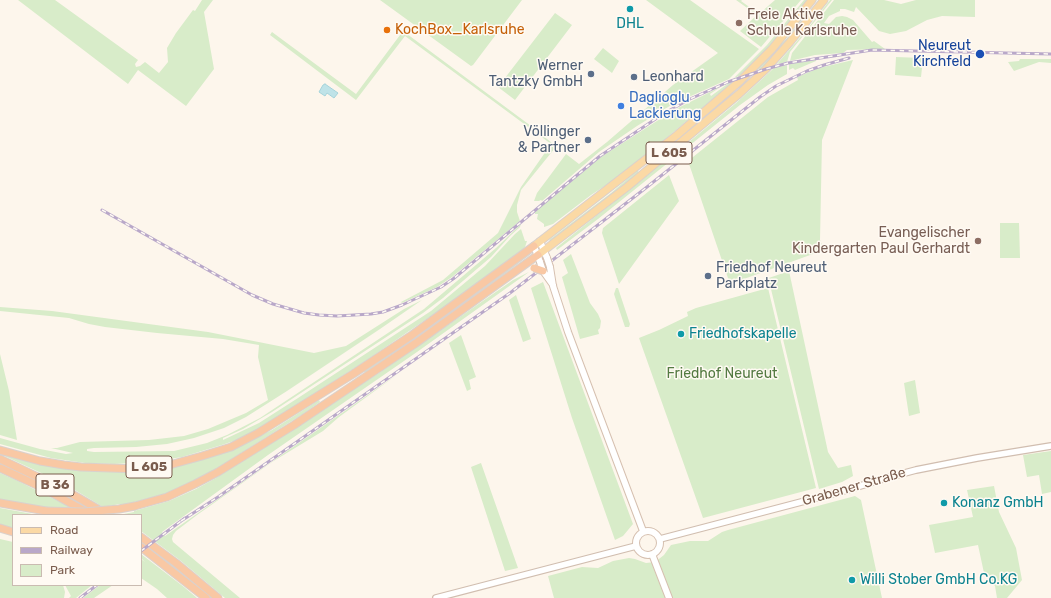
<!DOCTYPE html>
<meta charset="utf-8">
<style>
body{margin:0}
#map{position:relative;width:1051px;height:598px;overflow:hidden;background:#fdf6ec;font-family:Rubik,sans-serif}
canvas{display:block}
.legend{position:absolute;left:12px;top:514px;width:130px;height:72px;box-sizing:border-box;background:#fffaf3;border:1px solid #cabbb1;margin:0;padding:5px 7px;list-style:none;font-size:12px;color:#7a5c4d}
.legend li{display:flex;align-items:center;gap:8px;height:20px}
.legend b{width:20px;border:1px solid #cabbb1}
</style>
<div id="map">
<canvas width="1051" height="598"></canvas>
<ul class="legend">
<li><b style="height:5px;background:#fbd9a5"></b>Road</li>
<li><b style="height:5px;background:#b9a8c9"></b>Railway</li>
<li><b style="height:11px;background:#d8ecc9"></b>Park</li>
</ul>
</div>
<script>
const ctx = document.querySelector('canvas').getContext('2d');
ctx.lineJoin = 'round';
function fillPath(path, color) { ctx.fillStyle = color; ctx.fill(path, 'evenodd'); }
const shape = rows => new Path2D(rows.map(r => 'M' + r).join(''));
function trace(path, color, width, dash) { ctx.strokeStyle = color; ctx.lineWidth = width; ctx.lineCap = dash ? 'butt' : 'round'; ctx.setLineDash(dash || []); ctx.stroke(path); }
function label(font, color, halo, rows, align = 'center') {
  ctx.font = font + ' Rubik,sans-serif'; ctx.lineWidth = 3; ctx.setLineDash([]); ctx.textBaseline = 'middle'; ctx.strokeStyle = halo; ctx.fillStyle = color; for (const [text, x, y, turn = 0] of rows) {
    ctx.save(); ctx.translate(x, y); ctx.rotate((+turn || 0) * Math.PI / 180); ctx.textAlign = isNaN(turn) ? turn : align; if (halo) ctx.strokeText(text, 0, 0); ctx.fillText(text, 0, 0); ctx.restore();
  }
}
const green = shape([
 [18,0,55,0,138,60,135,64,136,67,140,66,145,62,159,73,168,62,167,48,176,33,193,10,195,11,202,0,213,0,204,12,214,69,186,106,138,70,128,84],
 [380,0,522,0,473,65,471,66],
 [646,0,690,0,759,49,729,79,673,104,637,126,599,152,542,201,541,200,539,201,534,201,537,193,566,154,579,164,607,142,673,85,718,53],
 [736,0,742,0,741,1,759,14,775,0,801,0,761,47,740,31,757,15],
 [804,0,807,0,766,50,739,76,734,78,767,45],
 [816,0,817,0,784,44,762,69,756,70,787,38],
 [830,0,832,0,790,52,787,62,777,64,805,32],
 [834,0,884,0,901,4,916,0,975,0,975,17,942,16,927,20,906,31,890,34,879,31,856,7,854,12,845,9,840,9,840,11,829,16,824,23,829,24,836,17,842,16,847,17,853,20,872,42,874,41,885,49,847,50,843,53,815,55,790,61,792,53],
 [555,13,572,25,515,100,498,87],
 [403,31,531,126,531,129,405,36,356,100,270,35,272,32,356,94],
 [603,48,619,61,612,73,594,59],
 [896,57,922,58,923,63,920,63,920,67,922,68,921,77,895,75],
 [1020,59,1051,59,1051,63,1039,62,1014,71,1008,62,1019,61],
 [816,60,816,61,795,70,793,68,789,70,789,64],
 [853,60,822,140,820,240,824,250,730,284,688,161,768,97,798,80,797,77,819,68],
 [787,65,787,74,768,85,740,105,598,219,557,250,556,248,695,137,736,103,774,68],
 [730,82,733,82,663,141,617,178,591,195,553,224,544,227,544,224,537,219,538,214,535,214,535,212,601,157,674,110,722,86,710,94,711,96],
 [535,132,538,132,556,146,555,148,521,190,517,205,517,212,520,221,452,277,437,287,402,303,401,302,443,280,498,233,521,187,551,144],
 [639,169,638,171,639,173,551,242,549,240,611,193],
 [669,175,679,201,619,284,602,233,603,228],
 [1000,223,1019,223,1020,258,1000,258],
 [521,224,520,227,510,236,491,257,443,298,423,313,272,412,243,429,223,438,223,440,259,423,298,398,431,311,485,266,515,234,521,229,525,241,527,241,525,247,517,255,482,281,364,362,264,426,239,439,225,444,182,457,151,462,114,464,85,463,51,458,0,444,0,438,40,449,66,454,73,453,51,448,57,448,80,442,149,440,184,436,208,429,246,413,268,400,258,357,259,345,223,339,157,333,105,327,89,324,69,318,0,311,0,307,52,311,208,332,314,353,346,346,404,309,422,300,380,329,287,391,246,417,224,428,194,438,167,444,136,447,94,448,87,449,87,451,94,452,174,451,207,443,227,435,260,418,424,309,496,248],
 [532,253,451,315,365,373,364,371,528,255],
 [571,254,590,303,598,314,601,321,600,328,598,330,599,334,580,339,562,277,568,273,563,260],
 [789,271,828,452,838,468,851,465,853,476,842,482,819,489,770,285,766,279],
 [529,272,417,352,268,455,162,532,165,536,398,374,339,417,323,431,272,462,197,515,176,531,173,535,172,539,173,542,240,598,225,598,181,561,141,531,141,515,119,515,134,512,134,511,169,501,196,489,216,478,379,373,513,280],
 [543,282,633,524,623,536,615,540,572,418,531,288],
 [616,288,618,288,630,324,629,327,625,327,614,294],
 [768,288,816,488,703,518,639,338,659,330,688,316,687,312,696,308],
 [516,295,531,339,523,342,509,300],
 [461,335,476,377,469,380,471,389,467,391,449,343],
 [0,354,9,391,17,440,0,435],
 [915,380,920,413,909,416,904,383],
 [319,400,320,402,303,414,200,479,164,494,120,506,120,504,103,507,65,484,0,454,0,453,79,470,125,472,230,450,272,430],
 [1051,451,1051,492,1042,494,1039,475,1027,477,1023,455],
 [481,463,518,568,505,571,471,467],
 [0,473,18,481,72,508,49,507,48,509,0,499],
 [994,486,999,512,1016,548,1022,580,1007,598,997,598,995,586,984,573,978,545,935,553,929,525,973,517,967,490],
 [855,496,861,500,882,598,554,598,548,576,582,567,598,568,613,561,629,558,635,559,646,563,655,562,664,555,671,545,690,541,708,541,722,532,728,530],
 [0,508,38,515,13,515,13,530,0,526],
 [0,539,13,542,13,585,63,585,65,592,64,598,0,598],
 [141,541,175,566,214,598,210,598,141,543],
 [141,554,184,587,197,598,167,598,157,589,141,578,141,559,145,562,141,558],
 [65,585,92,585,76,598,69,598,71,596],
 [100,585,113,585,94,598,83,598]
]);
const water = shape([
 [325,84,338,93,334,98,327,93,325,96,319,92,323,85,325,84]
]);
const tertiary = shape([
 [660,539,847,490,886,478,916,470,977,458,1051,446],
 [436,598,636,546]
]);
const secondary = shape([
 [540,241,547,258],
 [534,246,540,262],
 [550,267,553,286,568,332,643,531],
 [543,271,553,285],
 '636 543a12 12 0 1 1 24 0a12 12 0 1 1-24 0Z',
 [652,554,669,598]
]);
const primary = shape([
 [534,246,677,135,740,81,772,49,812,0],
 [538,255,627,187,739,94,766,69,790,42,824,0]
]);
const trunk = shape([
 [0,450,40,461,64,465,81,467,139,469,173,464,202,456,231,447,258,433,353,374,412,335,534,246],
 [0,459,65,490,108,515],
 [0,468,43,488,92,515],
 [0,503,46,511],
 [135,506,167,497,195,484,218,472,294,425,416,343,538,255],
 [0,528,13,532],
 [141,537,176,563,218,598],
 [141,547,206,598]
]);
const rail = shape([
 [102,210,252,295,273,304,304,313,319,315,337,316,371,314,383,312,402,305,441,287,453,279,600,156,663,114,690,99,728,82,766,69,788,63,872,50,1051,54],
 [181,521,218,497,510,293,647,187,760,97,776,86,807,71,824,65,849,58],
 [141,551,185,518],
 [80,598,97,585]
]);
const secondaryBridge = shape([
 [547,258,550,267],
 [540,262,543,271]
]);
const trunkBridge = shape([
 [534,268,543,271],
 [46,511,84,512,119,509,135,506]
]);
const markers = [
 [630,9,4,"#0f9aa8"],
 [739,23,4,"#8d6e63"],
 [387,30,4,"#e8710a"],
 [980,54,5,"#1a4fb4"],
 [591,74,4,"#5c6f8a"],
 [634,77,4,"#5c6f8a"],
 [621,106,4,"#3f7fe0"],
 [588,140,4,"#5c6f8a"],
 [978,241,4,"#8d6e63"],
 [708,276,4,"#5c6f8a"],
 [681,334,4,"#0f9aa8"],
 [944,503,4,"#0f9aa8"],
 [852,580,4,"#0f9aa8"]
];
const shields = [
 [669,153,46],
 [149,467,46],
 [55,485,38]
];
const shieldNames = [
 ["L 605",669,153],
 ["L 605",149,467],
 ["B 36",55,485]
];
const educationNames = [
 ["Freie Aktive",747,15],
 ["Schule Karlsruhe",747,31],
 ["Evangelischer",970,233,"right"],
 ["Kindergarten Paul Gerhardt",970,249,"right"]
];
const cultureNames = [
 ["DHL",630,24,"center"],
 ["Friedhofskapelle",689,334],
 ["Konanz GmbH",952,503],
 ["Willi Stober GmbH Co.KG",860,580]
];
const foodNames = [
 ["KochBox_Karlsruhe",395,30]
];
const transitNames = [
 ["Neureut",971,46],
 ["Kirchfeld",971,62]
];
const serviceNames = [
 ["Werner",583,66],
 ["Tantzky GmbH",583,82],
 ["Leonhard",642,77,"left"],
 ["Völlinger",580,132],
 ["& Partner",580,148],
 ["Friedhof Neureut",716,268,"left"],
 ["Parkplatz",716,284,"left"]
];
const shopNames = [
 ["Daglioglu",629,98],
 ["Lackierung",629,114]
];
const parkNames = [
 ["Friedhof Neureut",722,374]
];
const streetNames = [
 ["Grabener Straße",854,487,-16]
];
fillPath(green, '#d8ecc9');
fillPath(water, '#bfe3e8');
trace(water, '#a5d3da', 1);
trace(tertiary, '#d1beb0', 8);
trace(secondary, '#d6c0b0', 8);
trace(primary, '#dad1cd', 9);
trace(trunk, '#dad1cd', 9);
trace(tertiary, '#fff', 5.5);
trace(secondary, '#fff', 6);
trace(primary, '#fbd9a5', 7);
trace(trunk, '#f9c8a4', 7);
trace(rail, '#b9a8c9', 3);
trace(rail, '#fffaf3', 1.5, [4.5]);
trace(secondaryBridge, '#d6c0b0', 8, []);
trace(trunkBridge, '#dad1cd', 9, []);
trace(secondaryBridge, '#fff', 6);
trace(trunkBridge, '#f9c8a4', 7);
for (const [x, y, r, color] of markers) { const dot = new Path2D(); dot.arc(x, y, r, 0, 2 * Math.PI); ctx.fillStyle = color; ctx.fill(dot); trace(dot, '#fffaf3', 1.5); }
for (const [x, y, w] of shields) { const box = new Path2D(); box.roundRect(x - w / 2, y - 11, w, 22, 3); ctx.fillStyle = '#fffaf3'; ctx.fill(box); trace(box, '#7a5c4d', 1); }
label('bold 13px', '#7a5c4d', null, shieldNames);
label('14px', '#785e54', '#fffaf3', educationNames, 'left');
label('14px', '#0d838f', '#fffaf3', cultureNames, 'left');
label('14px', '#c56008', '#fffaf3', foodNames, 'left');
label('14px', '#164399', '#fffaf3', transitNames, 'right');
label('14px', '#4e5e75', '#fffaf3', serviceNames, 'right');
label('14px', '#366cbe', '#fffaf3', shopNames, 'left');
label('14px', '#537a41', '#fffaf3', parkNames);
label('14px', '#7a5c4d', '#fffaf3', streetNames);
</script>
